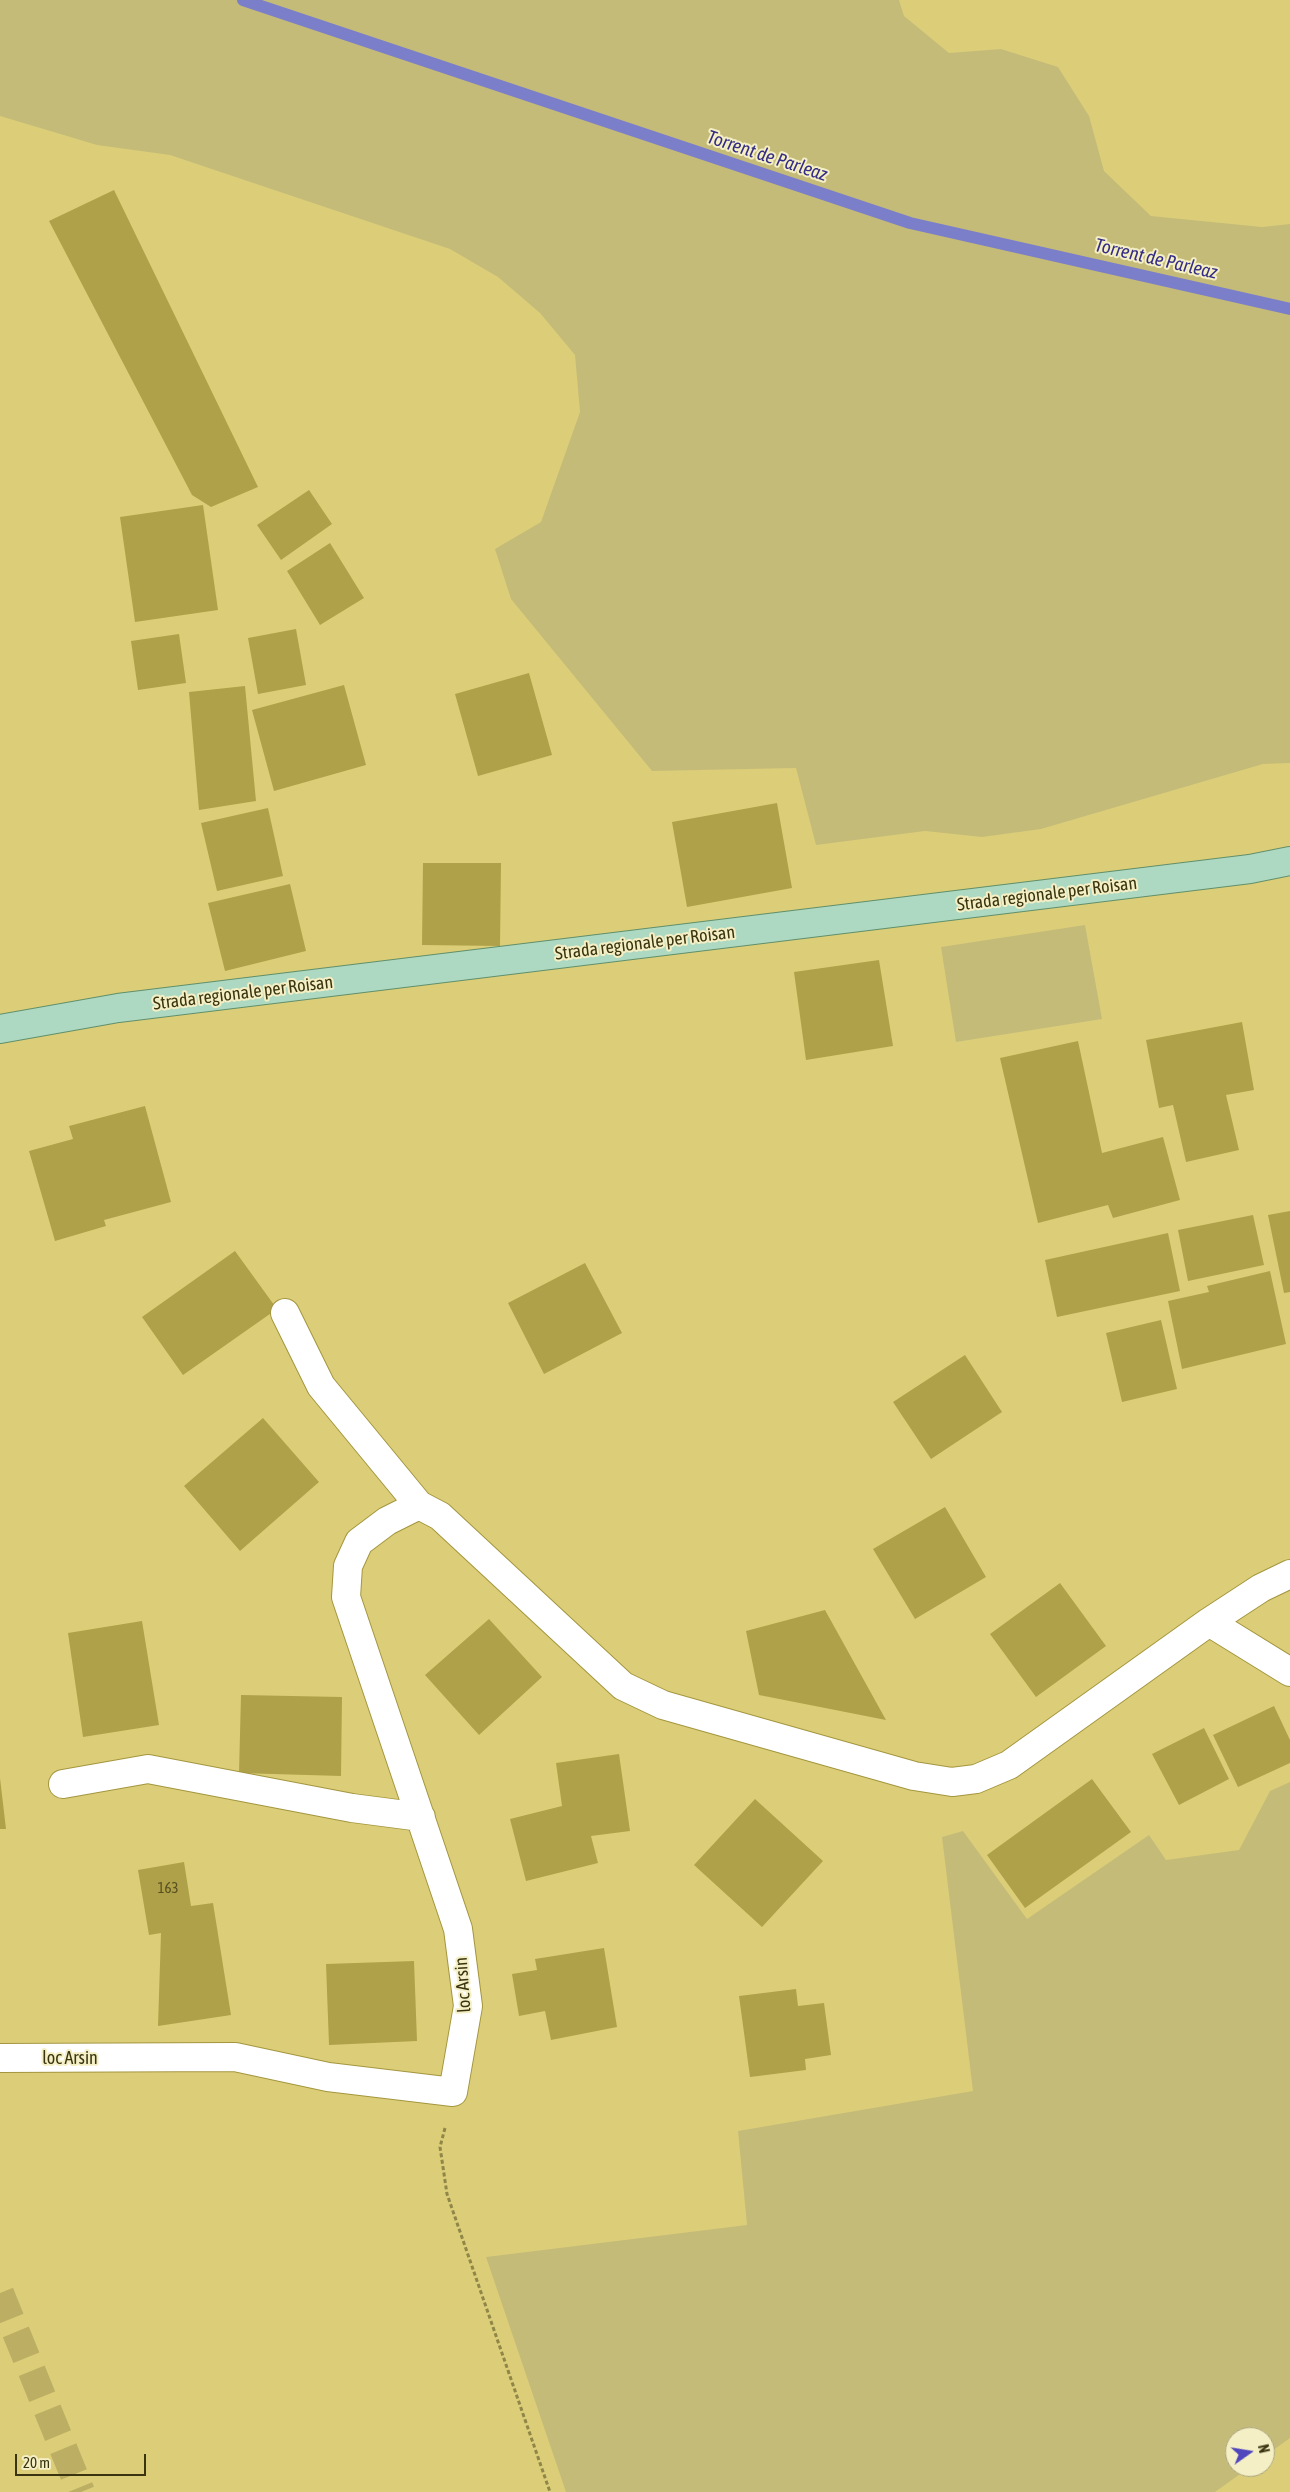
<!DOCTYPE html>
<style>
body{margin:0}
#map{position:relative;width:1290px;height:2492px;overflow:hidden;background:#dcce78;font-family:"Asap Condensed",sans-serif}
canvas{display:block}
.north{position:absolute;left:1225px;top:2427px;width:50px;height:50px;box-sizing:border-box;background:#f5efc5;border:1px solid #aaa57d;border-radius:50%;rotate:77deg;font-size:14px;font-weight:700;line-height:20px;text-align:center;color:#3a3510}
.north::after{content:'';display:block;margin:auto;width:18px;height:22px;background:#5047be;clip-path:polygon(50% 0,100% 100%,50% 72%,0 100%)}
.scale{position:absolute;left:15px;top:2454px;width:131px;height:22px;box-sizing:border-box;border:2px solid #3a3510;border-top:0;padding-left:6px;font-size:15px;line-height:18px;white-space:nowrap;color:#3a3510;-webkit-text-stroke:4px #f5efc5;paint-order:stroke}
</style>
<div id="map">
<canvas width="1290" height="2492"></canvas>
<div class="north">N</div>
<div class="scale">20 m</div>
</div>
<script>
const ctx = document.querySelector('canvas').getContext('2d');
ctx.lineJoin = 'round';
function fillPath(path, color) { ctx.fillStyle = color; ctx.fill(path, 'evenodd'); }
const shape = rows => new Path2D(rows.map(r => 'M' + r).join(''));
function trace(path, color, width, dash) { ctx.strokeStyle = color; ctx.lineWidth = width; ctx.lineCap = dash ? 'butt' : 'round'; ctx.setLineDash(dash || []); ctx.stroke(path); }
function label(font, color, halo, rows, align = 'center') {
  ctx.font = font + ' "Asap Condensed",sans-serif'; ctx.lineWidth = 4; ctx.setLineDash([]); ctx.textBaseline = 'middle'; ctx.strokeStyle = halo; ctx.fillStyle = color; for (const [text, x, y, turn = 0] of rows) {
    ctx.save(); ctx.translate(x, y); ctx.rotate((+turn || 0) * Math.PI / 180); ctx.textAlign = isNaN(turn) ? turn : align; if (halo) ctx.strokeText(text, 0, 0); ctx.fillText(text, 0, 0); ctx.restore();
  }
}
const green = shape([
 [0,0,899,0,904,16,949,53,1001,49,1058,67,1089,116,1104,171,1151,216,1262,227,1290,224,1290,763,1263,764,1041,829,982,837,925,831,816,845,796,768,652,771,511,599,495,549,541,522,580,412,575,355,540,313,498,277,450,249,170,155,97,145,0,116],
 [1085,925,1102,1019,956,1042,941,947],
 [1290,1782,1290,2438,1265,2456,1265,2437,1235,2437,1235,2467,1250,2467,1215,2492,566,2492,486,2257,747,2225,738,2131,973,2091,942,1837,963,1831,1027,1919,1149,1835,1166,1860,1239,1850,1270,1791]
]);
const stream = shape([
 [243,0,910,223,1290,309]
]);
const building = shape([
 [114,190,258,487,211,507,192,495,49,221],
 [309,490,332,524,281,560,257,525],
 [203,505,218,610,135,622,120,517],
 [330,543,364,598,320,625,287,571],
 [296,629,306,685,258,694,248,638],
 [179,634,186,683,138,690,131,641],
 [529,673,552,755,478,776,455,694],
 [344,685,366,765,274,791,252,710],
 [245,686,256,801,199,810,189,692],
 [777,803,792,888,687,907,672,822],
 [268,808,283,876,217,891,201,823],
 [423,863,501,863,500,946,422,945],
 [290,884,306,951,225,971,208,903],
 [879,960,893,1046,806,1060,794,972],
 [1242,1022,1254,1090,1226,1095,1239,1150,1186,1162,1173,1105,1159,1108,1146,1040],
 [1078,1041,1102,1153,1163,1137,1180,1200,1113,1218,1108,1205,1038,1223,1000,1058],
 [145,1106,171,1202,104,1220,106,1226,55,1241,29,1151,73,1139,69,1126],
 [1290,1211,1290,1292,1284,1293,1268,1215],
 [1253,1215,1264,1265,1188,1281,1178,1230],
 [1168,1233,1180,1291,1057,1317,1045,1260],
 [235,1251,277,1309,183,1375,142,1317],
 [585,1263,622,1333,544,1374,508,1303],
 [1270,1271,1286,1344,1182,1369,1168,1301,1209,1292,1207,1286],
 [1161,1320,1177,1389,1122,1402,1106,1333],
 [965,1355,1002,1412,931,1459,893,1402],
 [263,1418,319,1482,240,1551,184,1486],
 [945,1507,986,1577,915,1619,873,1549],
 [1060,1583,1106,1646,1036,1697,990,1634],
 [825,1610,886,1720,759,1695,746,1631],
 [489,1619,542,1677,479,1735,425,1675],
 [142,1621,159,1725,83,1737,68,1633],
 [241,1695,342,1697,341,1776,239,1773],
 [1274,1706,1290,1740,1290,1763,1238,1787,1213,1735],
 [1204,1728,1229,1779,1179,1805,1152,1754],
 [619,1754,630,1831,591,1836,598,1863,526,1881,510,1819,562,1806,556,1763],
 [0,1778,6,1829,0,1829],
 [1092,1779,1131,1832,1025,1908,987,1855],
 [755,1799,823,1861,762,1927,694,1865],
 [184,1862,191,1906,213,1903,231,2015,158,2026,161,1933,149,1935,138,1870],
 [604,1948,617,2027,551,2040,545,2011,519,2016,512,1974,537,1970,535,1959],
 [414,1961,417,2041,329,2045,326,1964],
 [796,1989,798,2006,824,2003,831,2055,805,2059,806,2070,750,2077,739,1996]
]);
const highwayTunnel = shape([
 [0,2293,81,2492]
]);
const path = shape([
 [445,2128,440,2147,447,2194,550,2492]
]);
const minor = shape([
 [285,1313,321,1386,419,1505,440,1516,623,1686,663,1705,914,1776,952,1782,976,1779,1009,1765,1209,1622,1261,1588,1290,1574],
 [1209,1622,1290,1672],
 [63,1784,148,1769,352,1808,421,1817],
 [0,2058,235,2057,328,2077,453,2092,468,2006,458,1929,346,1597,348,1566,359,1542,387,1521,419,1505]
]);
const major = shape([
 [0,1029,118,1008,1250,869,1290,861]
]);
const numberNames = [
 ["163",168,1888]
];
const streetNames = [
 ["Strada regionale per Roisan",1047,894,-7],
 ["Strada regionale per Roisan",645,943,-7],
 ["Strada regionale per Roisan",243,993,-7],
 ["loc Arsin",463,1985,-94],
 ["loc Arsin",70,2058]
];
const waterNames = [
 ["Torrent de Parleaz",767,156,18],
 ["Torrent de Parleaz",1156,259,13]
];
fillPath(green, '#c5bb79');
trace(stream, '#7b7ec8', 12);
fillPath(building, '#afa149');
trace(highwayTunnel, '#bcaf63', 28, [28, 14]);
trace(minor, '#a4963f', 30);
trace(major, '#618f6a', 30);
trace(path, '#8f8647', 3, [4, 2.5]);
trace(minor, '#fff', 28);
trace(major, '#add9c2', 28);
label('15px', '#57501e', null, numberNames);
label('18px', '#3a3510', '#f5efc5', streetNames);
label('italic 19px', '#352d84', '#f5efc5', waterNames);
</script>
